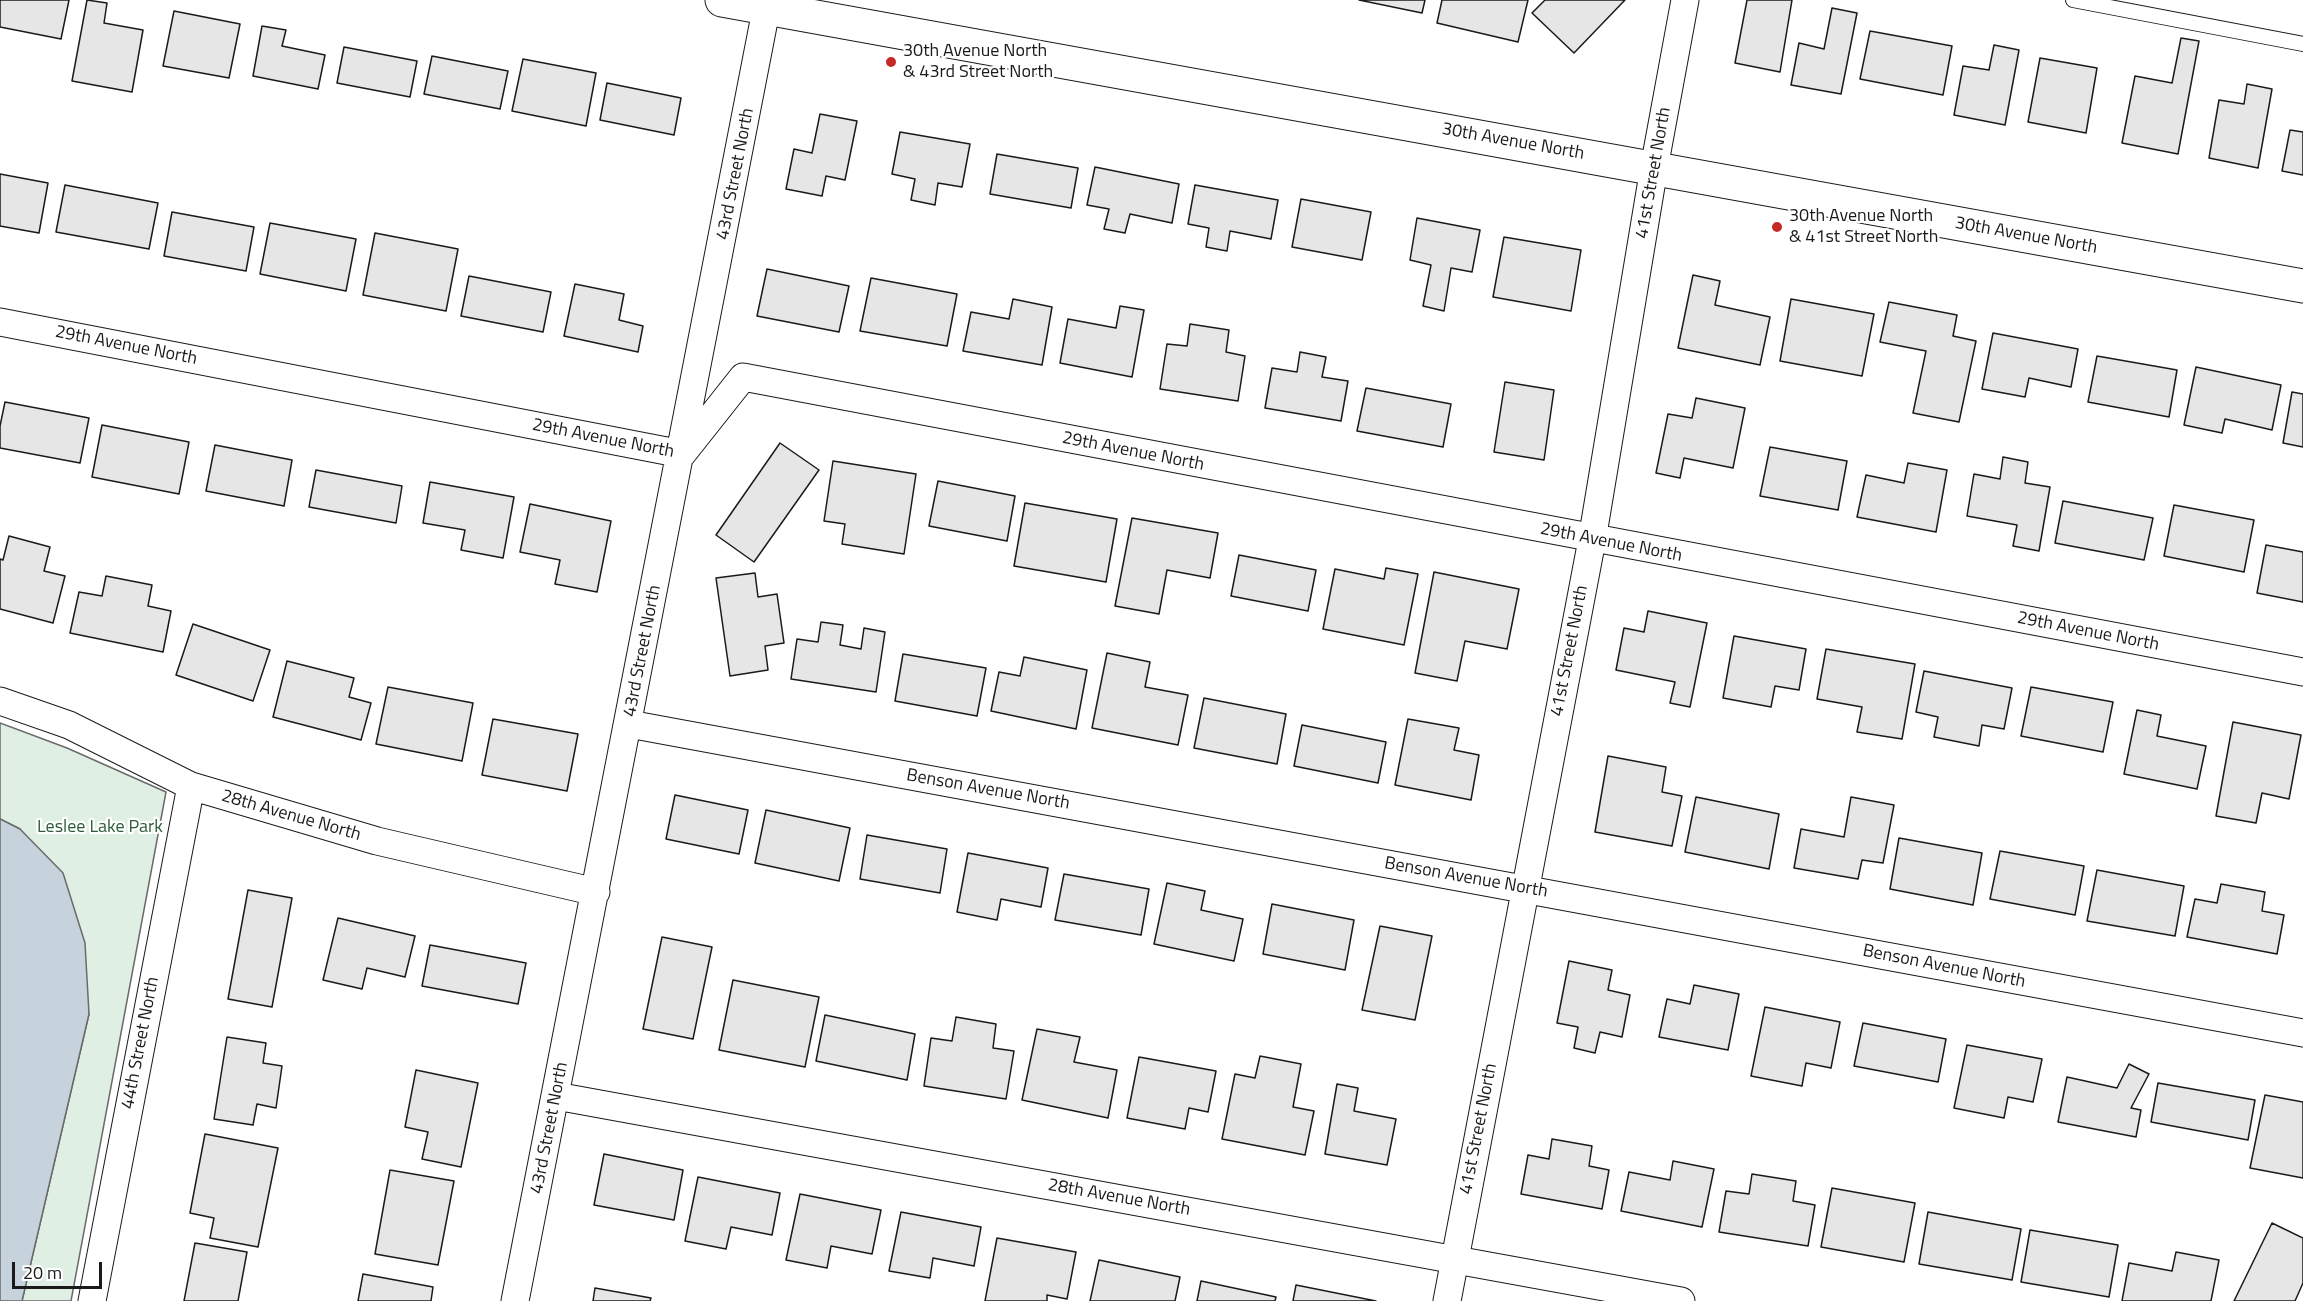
<!DOCTYPE html>
<style>
body{margin:0}
#map{position:relative;width:2303px;height:1301px;overflow:hidden;background:#fff;font-family:"Titillium Web",sans-serif}
canvas{display:block}
.scale{position:absolute;left:12px;top:1262px;width:90px;height:27px;box-sizing:border-box;border:3px solid #1a1a1a;border-top:0;padding-left:8px;font-size:18px;line-height:21px;white-space:nowrap;color:#1a1a1a;-webkit-text-stroke:4px #fff;paint-order:stroke}
</style>
<div id="map">
<canvas width="2303" height="1301"></canvas>
<div class="scale">20 m</div>
</div>
<script>
const ctx = document.querySelector('canvas').getContext('2d');
ctx.lineJoin = 'round';
function fillPath(path, color) { ctx.fillStyle = color; ctx.fill(path, 'evenodd'); }
const shape = rows => new Path2D(rows.map(r => 'M' + r).join(''));
function trace(path, color, width, dash) { ctx.strokeStyle = color; ctx.lineWidth = width; ctx.lineCap = dash ? 'butt' : 'round'; ctx.setLineDash(dash || []); ctx.stroke(path); }
function label(font, color, halo, rows, align = 'center') {
  ctx.font = font + ' "Titillium Web",sans-serif'; ctx.lineWidth = 4.5; ctx.setLineDash([]); ctx.textBaseline = 'middle'; ctx.strokeStyle = halo; ctx.fillStyle = color; for (const [text, x, y, turn = 0] of rows) {
    ctx.save(); ctx.translate(x, y); ctx.rotate((+turn || 0) * Math.PI / 180); ctx.textAlign = isNaN(turn) ? turn : align; if (halo) ctx.strokeText(text, 0, 0); ctx.fillText(text, 0, 0); ctx.restore();
  }
}
const green = shape([
 [0,723,67,748,166,792,71,1301,22,1301,89,1014,20,829,0,819,0,723]
]);
const water = shape([
 [0,819,20,829,63,873,85,943,89,1014,22,1301,0,1301,0,819]
]);
const building = shape([
 [0,0,69,0,61,39,0,27,0,0],
 [87,0,107,3,104,23,143,30,132,92,72,81,87,0],
 [1359,0,1425,0,1422,13,1359,0],
 [1442,0,1528,0,1518,42,1437,23,1442,0],
 [1545,0,1625,0,1574,53,1532,13,1545,0],
 [1747,0,1792,0,1780,72,1735,63,1747,0],
 [1832,8,1857,13,1841,94,1791,85,1799,43,1824,49,1832,8],
 [174,11,240,24,229,78,163,66,174,11],
 [262,26,286,30,282,46,325,55,318,89,253,76,262,26],
 [1870,31,1952,46,1943,95,1860,79,1870,31],
 [2181,38,2199,41,2178,154,2122,143,2135,76,2172,83,2181,38],
 [1994,45,2019,50,2005,125,1954,115,1963,66,1989,70,1994,45],
 [344,47,417,61,410,97,337,83,344,47],
 [432,56,508,71,500,109,424,94,432,56],
 [2040,58,2097,68,2086,133,2028,122,2040,58],
 [523,59,596,73,586,126,512,111,523,59],
 [607,83,681,98,674,135,600,120,607,83],
 [2247,84,2272,89,2258,168,2209,158,2219,100,2244,104,2247,84],
 [820,114,857,121,845,180,826,176,822,196,786,189,794,149,812,153,820,114],
 [2290,130,2303,132,2303,175,2282,171,2290,130],
 [900,132,970,144,962,187,938,183,935,205,911,200,915,179,892,174,900,132],
 [997,154,1078,168,1071,208,990,194,997,154],
 [1095,167,1179,184,1172,223,1130,214,1125,233,1104,229,1109,209,1087,205,1095,167],
 [0,174,48,183,39,233,0,226,0,174],
 [65,185,158,203,149,249,56,232,65,185],
 [1195,185,1278,200,1271,239,1230,231,1227,251,1206,247,1209,228,1188,224,1195,185],
 [1301,199,1371,212,1362,260,1292,247,1301,199],
 [172,212,254,227,246,271,164,256,172,212],
 [1417,218,1480,230,1472,272,1451,268,1444,311,1423,306,1431,265,1410,260,1417,218],
 [270,223,356,239,346,291,260,274,270,223],
 [375,233,458,249,446,311,363,295,375,233],
 [1504,237,1581,250,1571,311,1493,297,1504,237],
 [767,269,849,286,839,332,757,316,767,269],
 [1693,275,1720,281,1715,305,1770,317,1760,365,1678,348,1693,275],
 [469,276,551,292,543,332,461,316,469,276],
 [871,278,957,294,947,346,860,331,871,278],
 [575,284,624,294,619,320,643,326,638,352,564,336,575,284],
 [1013,299,1052,307,1042,365,963,351,971,312,1009,319,1013,299],
 [1791,299,1874,314,1862,376,1780,361,1791,299],
 [1889,302,1957,315,1953,336,1976,341,1959,422,1913,413,1926,351,1880,342,1889,302],
 [1120,306,1144,310,1132,377,1060,363,1068,319,1116,328,1120,306],
 [1190,324,1229,330,1226,352,1245,356,1238,401,1160,389,1167,344,1187,346,1190,324],
 [1993,333,2078,349,2071,387,2029,378,2025,397,1982,389,1993,333],
 [1300,352,1326,357,1322,377,1348,381,1341,421,1265,408,1272,368,1297,372,1300,352],
 [2097,356,2177,370,2169,417,2088,402,2097,356],
 [2196,367,2281,385,2272,430,2225,419,2222,433,2184,425,2196,367],
 [1505,382,1554,390,1544,460,1494,452,1505,382],
 [1366,388,1451,404,1443,447,1357,431,1366,388],
 [2292,392,2303,394,2303,447,2283,443,2292,392],
 [1696,398,1745,408,1733,468,1684,458,1680,478,1656,473,1668,414,1692,418,1696,398],
 [5,402,89,418,80,463,0,448,0,426,5,402],
 [102,425,189,442,179,494,92,477,102,425],
 [780,443,819,470,754,562,716,535,780,443],
 [215,445,292,460,284,506,206,491,215,445],
 [1770,447,1847,461,1838,510,1760,496,1770,447],
 [2003,457,2028,462,2025,483,2050,487,2039,551,2013,546,2017,525,1967,516,1974,474,2000,479,2003,457],
 [833,461,916,474,904,554,842,544,845,524,824,521,833,461],
 [1908,463,1947,470,1936,532,1857,517,1866,475,1904,483,1908,463],
 [316,470,402,486,396,523,309,507,316,470],
 [938,481,1015,496,1007,541,929,526,938,481],
 [430,482,514,497,503,558,461,550,465,530,423,523,430,482],
 [2063,501,2153,518,2144,560,2055,543,2063,501],
 [1025,503,1117,519,1106,582,1014,566,1025,503],
 [530,504,611,521,597,592,555,584,560,560,520,552,530,504],
 [2174,505,2254,520,2244,572,2164,556,2174,505],
 [1132,518,1218,533,1210,578,1167,570,1159,614,1115,606,1132,518],
 [9,536,50,547,44,571,65,576,53,623,0,609,0,559,3,560,9,536],
 [2266,545,2303,552,2303,602,2257,593,2266,545],
 [1239,555,1316,570,1308,611,1231,596,1239,555],
 [1386,568,1418,574,1404,645,1323,629,1335,569,1384,579,1386,568],
 [1434,572,1519,589,1507,649,1465,641,1457,681,1415,673,1434,572],
 [755,573,758,597,777,594,784,643,765,646,768,670,730,676,716,578,755,573],
 [106,576,152,585,148,606,171,611,163,652,70,633,79,592,102,596,106,576],
 [1648,611,1707,623,1690,707,1670,703,1675,682,1616,670,1624,628,1644,632,1648,611],
 [821,622,843,625,840,645,861,649,864,628,885,632,876,692,791,679,797,639,818,642,821,622],
 [193,624,270,650,253,701,176,675,193,624],
 [1734,636,1806,649,1799,690,1775,686,1771,707,1723,698,1734,636],
 [1826,649,1915,664,1902,739,1857,732,1862,707,1817,699,1826,649],
 [1107,653,1150,662,1145,687,1188,695,1178,745,1092,728,1107,653],
 [903,654,986,668,977,716,895,701,903,654],
 [1024,657,1087,670,1076,729,991,711,999,672,1020,676,1024,657],
 [287,661,354,678,349,697,371,703,361,740,273,717,287,661],
 [1924,671,2012,688,2004,729,1982,725,1979,746,1934,737,1938,717,1916,712,1924,671],
 [388,687,473,703,462,761,376,744,388,687],
 [2031,687,2113,702,2103,752,2021,736,2031,687],
 [1204,698,1286,714,1277,764,1194,748,1204,698],
 [2137,710,2161,715,2157,736,2206,746,2197,789,2124,774,2137,710],
 [493,719,578,734,567,791,482,775,493,719],
 [1408,719,1459,728,1454,750,1479,755,1471,800,1395,785,1408,719],
 [2233,722,2301,735,2289,799,2262,793,2256,823,2216,816,2233,722],
 [1302,725,1386,742,1378,783,1294,766,1302,725],
 [1608,756,1666,767,1662,792,1682,796,1672,846,1595,832,1608,756],
 [675,795,748,810,739,854,666,839,675,795],
 [1696,797,1779,814,1769,869,1685,852,1696,797],
 [1851,797,1894,805,1883,863,1862,860,1858,879,1794,868,1801,829,1844,837,1851,797],
 [766,810,850,828,839,881,755,863,766,810],
 [867,835,947,849,940,893,860,879,867,835],
 [1899,838,1982,853,1973,905,1890,889,1899,838],
 [2000,851,2084,866,2075,915,1990,899,2000,851],
 [968,853,1048,868,1041,907,1001,899,997,920,957,912,968,853],
 [2097,870,2184,886,2175,936,2087,921,2097,870],
 [1064,874,1149,889,1141,935,1055,920,1064,874],
 [1167,883,1205,891,1201,910,1243,919,1234,961,1154,944,1167,883],
 [2221,884,2265,892,2262,911,2284,915,2277,954,2187,937,2195,899,2217,903,2221,884],
 [248,890,292,898,272,1007,228,999,248,890],
 [1272,904,1354,920,1345,970,1263,954,1272,904],
 [338,918,415,936,405,977,367,968,362,989,323,980,338,918],
 [1380,926,1432,936,1415,1020,1362,1010,1380,926],
 [662,937,712,947,693,1039,643,1029,662,937],
 [430,945,526,963,518,1004,422,986,430,945],
 [1569,961,1612,970,1608,990,1630,995,1622,1037,1600,1032,1595,1053,1574,1048,1578,1027,1557,1023,1569,961],
 [733,980,819,997,805,1067,719,1050,733,980],
 [1694,985,1739,994,1728,1050,1659,1037,1667,999,1690,1004,1694,985],
 [1765,1007,1840,1022,1831,1068,1806,1063,1802,1086,1751,1076,1765,1007],
 [825,1015,915,1034,907,1080,816,1061,825,1015],
 [956,1017,996,1024,993,1048,1014,1051,1006,1099,924,1086,931,1038,952,1041,956,1017],
 [1863,1023,1946,1039,1938,1082,1854,1066,1863,1023],
 [1037,1029,1080,1037,1074,1062,1117,1070,1108,1118,1022,1100,1037,1029],
 [227,1037,266,1043,263,1063,282,1066,276,1108,257,1104,253,1125,214,1119,227,1037],
 [1967,1045,2042,1059,2033,1102,2008,1097,2004,1118,1954,1108,1967,1045],
 [1260,1056,1301,1064,1293,1107,1314,1111,1305,1155,1222,1139,1235,1074,1255,1078,1260,1056],
 [1139,1057,1216,1071,1208,1112,1189,1108,1185,1129,1127,1118,1139,1057],
 [2129,1064,2149,1074,2131,1108,2141,1110,2136,1137,2058,1122,2067,1077,2117,1088,2129,1064],
 [416,1070,478,1083,461,1167,422,1159,428,1132,405,1127,416,1070],
 [2158,1083,2255,1100,2248,1140,2151,1122,2158,1083],
 [1337,1084,1358,1088,1354,1111,1396,1119,1387,1165,1325,1154,1337,1084],
 [2265,1095,2303,1102,2303,1178,2250,1168,2265,1095],
 [205,1134,278,1148,258,1247,210,1238,214,1218,190,1213,205,1134],
 [1552,1139,1592,1146,1589,1166,1609,1170,1602,1209,1521,1194,1528,1155,1549,1159,1552,1139],
 [604,1154,683,1170,674,1220,594,1205,604,1154],
 [1673,1161,1714,1169,1702,1227,1621,1211,1629,1172,1670,1180,1673,1161],
 [390,1170,454,1181,438,1265,375,1254,390,1170],
 [1752,1174,1796,1181,1793,1201,1815,1205,1808,1246,1719,1232,1726,1191,1749,1194,1752,1174],
 [698,1177,780,1193,772,1235,731,1227,726,1249,685,1241,698,1177],
 [1832,1188,1915,1203,1904,1262,1821,1247,1832,1188],
 [800,1194,881,1210,872,1254,831,1246,827,1268,786,1260,800,1194],
 [901,1212,981,1227,974,1266,933,1258,930,1278,889,1271,901,1212],
 [1928,1212,2021,1229,2012,1280,1919,1264,1928,1212],
 [2272,1223,2303,1238,2303,1283,2295,1301,2234,1301,2272,1223],
 [2030,1230,2118,1245,2109,1297,2021,1282,2030,1230],
 [997,1238,1076,1252,1067,1299,1047,1295,1047,1301,985,1301,997,1238],
 [195,1243,247,1252,238,1301,184,1301,195,1243],
 [2176,1252,2219,1260,2211,1301,2122,1301,2129,1263,2172,1271,2176,1252],
 [1099,1260,1180,1277,1175,1301,1090,1301,1099,1260],
 [363,1274,433,1287,431,1301,358,1301,363,1274],
 [1201,1281,1276,1297,1275,1301,1197,1301,1201,1281],
 [1296,1285,1376,1301,1293,1301,1296,1285],
 [595,1288,651,1298,650,1301,593,1301,595,1288]
]);
const lane = shape([
 [2073,0,2303,44]
]);
const street = shape([
 [0,322,682,454,743,377,2303,672],
 [0,701,69,725,191,786,377,841,596,892],
 [629,724,2303,1033],
 [556,1096,1681,1301],
 [92,1301,191,786],
 [515,1301,768,0],
 [1447,1301,1592,540,1654,168,1685,0]
]);
const secondary = shape([
 [722,0,2303,286]
]);
const markers = [
 [891,62,6,"#c62828"],
 [1777,227,6,"#c62828"]
];
const poiNames = [
 ["30th Avenue North",903,52],
 ["& 43rd Street North",903,73],
 ["30th Avenue North",1789,217],
 ["& 41st Street North",1789,238]
];
const streetNames = [
 ["30th Avenue North",1513,142,10],
 ["41st Street North",1654,173,-80],
 ["43rd Street North",736,174,-79],
 ["30th Avenue North",2026,236,10],
 ["29th Avenue North",126,346,11],
 ["29th Avenue North",603,439,11],
 ["29th Avenue North",1133,452,11],
 ["29th Avenue North",1611,543,11],
 ["29th Avenue North",2088,632,11],
 ["43rd Street North",643,651,-79],
 ["41st Street North",1570,651,-79],
 ["Benson Avenue North",988,790,10],
 ["28th Avenue North",291,816,16],
 ["Benson Avenue North",1466,878,10],
 ["Benson Avenue North",1944,967,11],
 ["44th Street North",141,1043,-79],
 ["43rd Street North",550,1128,-79],
 ["41st Street North",1479,1129,-79],
 ["28th Avenue North",1119,1198,10]
];
const parkNames = [
 ["Leslee Lake Park",100,828]
];
fillPath(green, '#e0efe3');
trace(green, '#6a6a6a', 1.5);
fillPath(water, '#c6d2dc');
trace(water, '#6a6a6a', 1.5);
fillPath(building, '#e6e6e6');
trace(building, '#1a1a1a', 1.5);
trace(lane, '#1a1a1a', 16);
trace(street, '#1a1a1a', 29);
trace(secondary, '#1a1a1a', 35);
trace(lane, '#fff', 14);
trace(street, '#fff', 27);
trace(secondary, '#fff', 33);
for (const [x, y, r, color] of markers) { const dot = new Path2D(); dot.arc(x, y, r, 0, 2 * Math.PI); ctx.fillStyle = color; ctx.fill(dot); trace(dot, '#fff', 2); }
label('18px', '#1a1a1a', '#fff', poiNames, 'left');
label('18px', '#1a1a1a', '#fff', streetNames);
label('18px', '#2b5a34', '#fff', parkNames);
</script>
